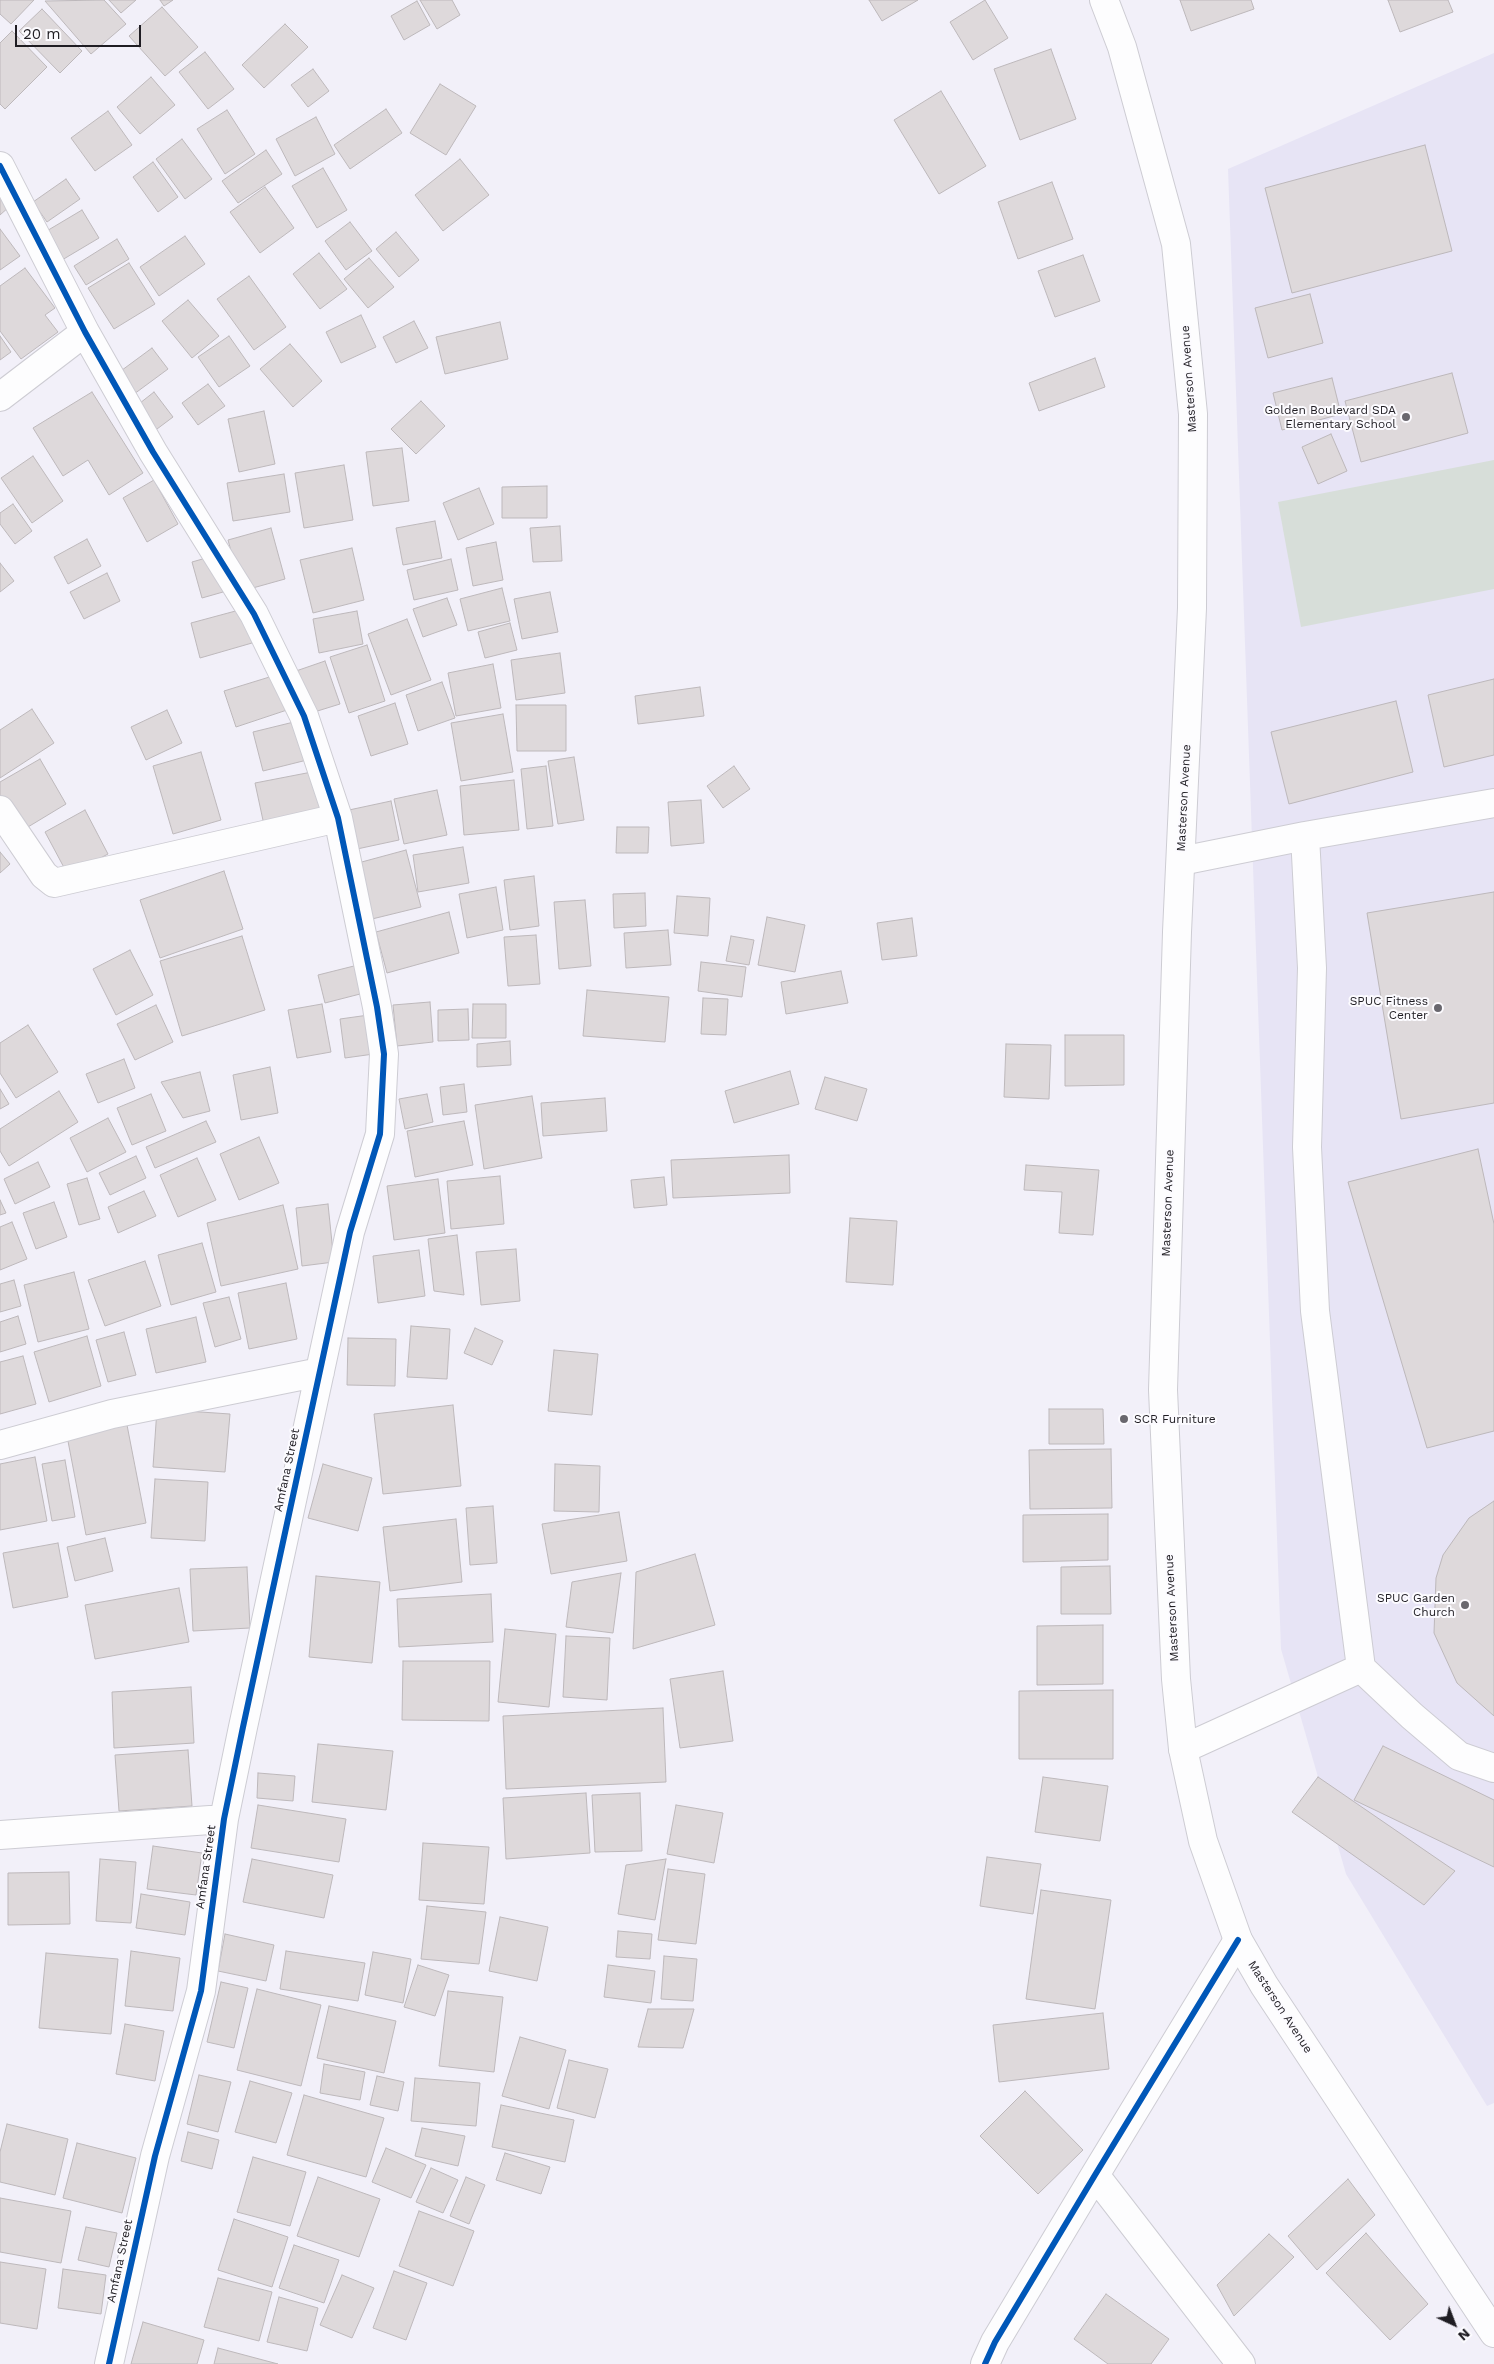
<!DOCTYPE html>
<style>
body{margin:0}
#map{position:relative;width:1494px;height:2364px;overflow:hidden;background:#f2f0f9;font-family:"Work Sans",sans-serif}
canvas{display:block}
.north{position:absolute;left:1429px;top:2299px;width:50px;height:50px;-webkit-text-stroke:4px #fcfbff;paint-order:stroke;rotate:137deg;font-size:14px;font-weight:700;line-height:20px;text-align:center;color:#1f1d23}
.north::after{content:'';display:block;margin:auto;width:18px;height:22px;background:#1f1d23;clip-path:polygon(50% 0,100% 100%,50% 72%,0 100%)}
.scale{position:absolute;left:15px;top:25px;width:126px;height:22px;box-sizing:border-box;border:2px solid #1f1d23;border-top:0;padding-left:6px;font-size:15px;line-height:18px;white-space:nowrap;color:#1f1d23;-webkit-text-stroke:4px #fcfbff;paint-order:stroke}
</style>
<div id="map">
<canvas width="1494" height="2364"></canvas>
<div class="north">N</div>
<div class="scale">20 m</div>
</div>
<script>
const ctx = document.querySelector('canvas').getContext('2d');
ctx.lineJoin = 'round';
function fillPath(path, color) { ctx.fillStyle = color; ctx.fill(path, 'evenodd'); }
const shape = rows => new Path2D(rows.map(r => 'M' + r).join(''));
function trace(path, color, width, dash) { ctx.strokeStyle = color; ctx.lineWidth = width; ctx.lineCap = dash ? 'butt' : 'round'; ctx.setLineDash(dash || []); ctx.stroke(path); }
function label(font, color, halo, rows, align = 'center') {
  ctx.font = font + ' "Work Sans",sans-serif'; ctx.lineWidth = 4; ctx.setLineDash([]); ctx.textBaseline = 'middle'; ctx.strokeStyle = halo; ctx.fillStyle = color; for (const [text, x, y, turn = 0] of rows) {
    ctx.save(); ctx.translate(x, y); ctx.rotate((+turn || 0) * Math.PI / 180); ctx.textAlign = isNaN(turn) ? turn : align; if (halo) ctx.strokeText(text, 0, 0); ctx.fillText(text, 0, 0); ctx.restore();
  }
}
const built = shape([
 [1494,53,1494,2103,1487,2106,1346,1874,1281,1649,1228,169]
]);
const green = shape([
 [1494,460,1494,589,1301,627,1278,502]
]);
const building = shape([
 [0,0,34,0,11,24,0,14,0,0],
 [104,0,126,24,91,54,45,1,104,0],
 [109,0,136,0,121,13,109,0],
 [160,0,173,0,164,6,160,0],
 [420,0,452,0,460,15,437,29,420,0],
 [869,0,918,0,882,21,869,0],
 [985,0,1008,38,973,60,950,22,985,0],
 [1180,0,1251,0,1254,9,1191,31,1180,0],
 [1388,0,1448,0,1453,12,1400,32,1388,0],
 [417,1,430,25,404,40,391,16,417,1],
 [162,7,198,47,165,76,129,36,162,7],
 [42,9,82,51,60,73,19,31,42,9],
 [285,24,308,47,264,88,242,65,285,24],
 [12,31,47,67,5,109,0,104,0,43,12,31],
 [1051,49,1076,119,1020,140,994,69,1051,49],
 [205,52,234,89,208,109,179,72,205,52],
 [313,69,329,91,308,107,291,85,313,69],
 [151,77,175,105,140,134,117,107,151,77],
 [440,84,476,106,446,155,410,133,440,84],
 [941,91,986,166,939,194,894,120,941,91],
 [386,109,402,133,350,169,334,145,386,109],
 [227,110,255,154,225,174,197,129,227,110],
 [108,111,132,145,95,171,71,138,108,111],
 [316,117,335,154,295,176,276,139,316,117],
 [182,139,212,179,185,199,156,159,182,139],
 [1425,145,1452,251,1292,293,1265,188,1425,145],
 [266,150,282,174,238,203,222,181,266,150],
 [460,159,489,195,443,231,415,195,460,159],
 [153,162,178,197,158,212,133,177,153,162],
 [323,168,347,210,317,228,292,186,323,168],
 [66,179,80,199,47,222,33,202,66,179],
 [1052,182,1073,239,1018,259,998,202,1052,182],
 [265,187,294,228,260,253,230,212,265,187],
 [0,194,10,206,0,215,0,194],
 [82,210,99,238,62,260,45,232,82,210],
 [350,222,372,251,346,270,325,241,350,222],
 [0,229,20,256,0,270,0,229],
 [396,232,419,260,399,277,376,249,396,232],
 [185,236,205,264,159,296,140,267,185,236],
 [117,239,129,259,86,285,74,266,117,239],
 [319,253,347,289,320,309,293,274,319,253],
 [1083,255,1100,301,1055,317,1038,271,1083,255],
 [369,258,394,287,368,308,344,279,369,258],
 [129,263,155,304,114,329,88,288,129,263],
 [25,268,55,308,45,315,58,332,21,359,0,331,0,286,25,268],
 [249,276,286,327,254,350,217,299,249,276],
 [1310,294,1323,343,1268,358,1255,308,1310,294],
 [188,300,219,336,192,358,162,321,188,300],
 [361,315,376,347,341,363,326,332,361,315],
 [414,321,428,348,396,363,383,337,414,321],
 [500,322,508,359,445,374,436,337,500,322],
 [0,336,11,352,0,360,0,336],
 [229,336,250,366,219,387,198,357,229,336],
 [290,344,322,381,293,407,260,369,290,344],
 [152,348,168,369,130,397,114,376,152,348],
 [1095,358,1105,387,1039,411,1029,383,1095,358],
 [1452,373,1468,433,1361,462,1345,401,1452,373],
 [1332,378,1341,414,1282,430,1273,393,1332,378],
 [208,384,225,406,198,425,182,403,208,384],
 [92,392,143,473,109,495,88,460,63,476,33,428,92,392],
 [154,392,173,417,153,432,135,407,154,392],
 [421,401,445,426,416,454,391,429,421,401],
 [264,411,275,464,239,472,228,419,264,411],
 [1331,434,1347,471,1318,484,1302,447,1331,434],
 [402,448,409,501,373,506,366,452,402,448],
 [33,456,63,501,32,523,1,478,33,456],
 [344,465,353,520,304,528,295,473,344,465],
 [284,474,290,512,233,521,227,483,284,474],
 [154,480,178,524,147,542,123,498,154,480],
 [547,486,547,518,502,518,502,487,547,486],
 [479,488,494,524,458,540,443,503,479,488],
 [13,504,32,531,15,544,0,524,0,513,13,504],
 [435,521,442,558,403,565,396,528,435,521],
 [560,526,562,561,533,562,530,528,560,526],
 [271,528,285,579,242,591,228,540,271,528],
 [87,539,101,566,68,584,54,557,87,539],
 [496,542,503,580,473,586,466,548,496,542],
 [352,548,364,600,313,613,300,560,352,548],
 [213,556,223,592,202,598,192,562,213,556],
 [451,559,458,590,414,600,407,570,451,559],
 [0,563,14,581,0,592,0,563],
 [107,573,120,601,84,619,70,592,107,573],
 [502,588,510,621,468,631,460,599,502,588],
 [550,592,558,632,522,639,514,599,550,592],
 [447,598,457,625,423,637,413,609,447,598],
 [243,609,252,643,200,658,191,623,243,609],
 [357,611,363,644,319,653,313,619,357,611],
 [407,619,431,680,391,695,368,634,407,619],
 [510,623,517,650,485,658,478,632,510,623],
 [367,645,385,701,349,713,330,657,367,645],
 [560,653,565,693,516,700,511,660,560,653],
 [325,661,340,704,311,713,296,671,325,661],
 [493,664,501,708,456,716,448,673,493,664],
 [276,675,287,710,236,727,224,691,276,675],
 [1494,679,1494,755,1444,767,1428,695,1494,679],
 [442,682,455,718,418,731,406,695,442,682],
 [700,687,704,716,638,724,635,696,700,687],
 [1396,701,1413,772,1289,804,1271,732,1396,701],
 [395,703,408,744,371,756,358,716,395,703],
 [516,705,566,705,566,751,517,751,516,705],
 [32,709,54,743,0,778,0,730,32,709],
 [167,710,182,743,146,760,131,727,167,710],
 [503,714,513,772,461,781,451,723,503,714],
 [302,720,311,759,263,771,253,732,302,720],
 [201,752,221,820,173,834,153,766,201,752],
 [574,757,584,820,558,824,548,761,574,757],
 [40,759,66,804,18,833,0,802,0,782,40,759],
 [546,766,553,826,527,829,521,769,546,766],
 [734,766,750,789,723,808,707,786,734,766],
 [317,771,326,814,264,825,255,783,317,771],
 [514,780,519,830,464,835,460,786,514,780],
 [437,790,447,835,404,844,394,799,437,790],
 [701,800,704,843,671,846,668,802,701,800],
 [391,801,399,840,357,849,349,810,391,801],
 [85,810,108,854,68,875,45,832,85,810],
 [617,827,649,827,648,853,616,853,617,827],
 [463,847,469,883,418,892,413,855,463,847],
 [406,850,421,907,372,919,358,863,406,850],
 [0,852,10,864,0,873,0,852],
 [224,871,243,929,160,958,140,900,224,871],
 [534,876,539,926,510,930,504,880,534,876],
 [496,887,503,930,467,938,459,894,496,887],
 [1494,892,1494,1103,1401,1119,1367,913,1494,892],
 [645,893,646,926,614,928,613,894,645,893],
 [677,896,710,898,708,936,674,933,677,896],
 [585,900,591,966,559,969,554,902,585,900],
 [449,912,459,953,387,973,376,932,449,912],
 [767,917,805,925,795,972,758,965,767,917],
 [912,918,917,956,882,960,877,923,912,918],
 [668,930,671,965,626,968,624,933,668,930],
 [536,935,540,984,508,986,504,937,536,935],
 [242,936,265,1010,182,1036,160,961,242,936],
 [731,936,754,940,749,965,726,961,731,936],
 [130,950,153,995,116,1015,93,969,130,950],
 [701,962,746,967,742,997,698,991,701,962],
 [358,965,364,993,325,1003,318,975,358,965],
 [841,971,848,1003,786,1014,781,982,841,971],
 [587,990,669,997,665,1042,583,1036,587,990],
 [703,998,728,999,726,1035,701,1034,703,998],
 [430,1002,433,1042,397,1046,393,1005,430,1002],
 [322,1004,331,1052,297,1058,288,1010,322,1004],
 [473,1004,506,1004,506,1038,472,1038,473,1004],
 [156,1005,173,1042,135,1060,117,1024,156,1005],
 [468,1009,469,1040,438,1041,438,1010,468,1009],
 [376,1014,381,1053,345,1058,340,1019,376,1014],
 [28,1025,58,1072,16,1098,0,1073,0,1043,28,1025],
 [1065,1035,1124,1035,1124,1085,1065,1086,1065,1035],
 [510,1041,511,1065,477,1067,477,1044,510,1041],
 [1006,1044,1051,1045,1049,1099,1004,1097,1006,1044],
 [124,1059,135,1088,98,1103,86,1074,124,1059],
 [270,1067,278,1113,241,1120,233,1075,270,1067],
 [790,1071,799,1104,734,1123,725,1091,790,1071],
 [200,1072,210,1111,183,1118,161,1082,200,1072],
 [825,1077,867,1089,857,1121,815,1109,825,1077],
 [464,1084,467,1112,443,1115,440,1087,464,1084],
 [0,1089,9,1104,0,1109,0,1089],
 [59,1091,78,1122,9,1166,0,1151,0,1129,59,1091],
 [151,1094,166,1131,132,1145,117,1108,151,1094],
 [427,1094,433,1122,405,1129,399,1099,427,1094],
 [532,1096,542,1158,484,1169,475,1105,532,1096],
 [605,1098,607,1131,543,1136,541,1103,605,1098],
 [108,1118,126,1152,87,1172,70,1138,108,1118],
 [206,1121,216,1142,155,1168,146,1147,206,1121],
 [464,1121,473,1165,415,1177,407,1131,464,1121],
 [259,1137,279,1183,239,1200,220,1154,259,1137],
 [1478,1149,1494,1224,1494,1431,1427,1448,1348,1182,1478,1149],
 [789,1155,790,1193,673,1198,671,1160,789,1155],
 [136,1156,146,1178,110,1195,99,1173,136,1156],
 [197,1158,216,1200,178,1217,160,1175,197,1158],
 [38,1162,50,1187,15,1204,4,1179,38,1162],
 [1026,1165,1099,1170,1093,1235,1059,1233,1062,1192,1024,1190,1026,1165],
 [500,1176,504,1224,451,1229,447,1181,500,1176],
 [664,1177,667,1205,634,1208,631,1180,664,1177],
 [87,1178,100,1219,79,1225,67,1184,87,1178],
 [438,1179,445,1233,394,1240,387,1186,438,1179],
 [144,1191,156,1216,118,1233,108,1207,144,1191],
 [0,1200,6,1213,0,1215,0,1200],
 [54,1202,67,1237,36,1249,23,1213,54,1202],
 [328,1204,334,1262,302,1266,296,1208,328,1204],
 [283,1205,298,1269,221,1286,207,1223,283,1205],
 [850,1218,897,1221,893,1285,846,1282,850,1218],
 [12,1222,27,1259,0,1270,0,1227,12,1222],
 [457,1235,464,1295,434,1291,428,1239,457,1235],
 [202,1243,216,1292,171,1305,158,1255,202,1243],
 [516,1249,520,1301,481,1305,476,1252,516,1249],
 [419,1250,425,1296,378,1303,373,1256,419,1250],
 [145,1261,161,1306,105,1326,88,1280,145,1261],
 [74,1272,89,1329,38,1342,24,1285,74,1272],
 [14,1280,21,1306,0,1312,0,1284,14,1280],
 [286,1283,297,1339,249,1349,238,1293,286,1283],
 [229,1297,241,1339,215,1347,203,1303,229,1297],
 [18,1316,26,1344,0,1352,0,1322,18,1316],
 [196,1317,206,1362,156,1373,146,1329,196,1317],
 [411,1326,450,1329,447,1379,407,1377,411,1326],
 [475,1328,503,1341,492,1365,464,1353,475,1328],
 [124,1332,136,1375,108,1382,96,1340,124,1332],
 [87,1336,101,1386,49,1402,34,1352,87,1336],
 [348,1338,396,1339,395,1386,347,1385,348,1338],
 [554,1350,598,1354,592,1415,548,1411,554,1350],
 [23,1356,36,1404,0,1414,0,1362,23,1356],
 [453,1405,461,1486,383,1494,374,1414,453,1405],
 [157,1409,230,1414,225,1472,153,1467,157,1409],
 [1049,1409,1103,1409,1104,1444,1049,1444,1049,1409],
 [127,1425,146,1523,86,1535,67,1436,127,1425],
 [1111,1449,1112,1508,1030,1509,1029,1450,1111,1449],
 [35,1457,47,1521,0,1530,0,1464,35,1457],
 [65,1460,75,1517,52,1521,42,1464,65,1460],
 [323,1464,372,1478,358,1531,308,1518,323,1464],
 [555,1464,600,1466,599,1512,554,1511,555,1464],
 [155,1479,208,1482,205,1541,151,1538,155,1479],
 [1494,1501,1494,1716,1457,1683,1434,1633,1436,1578,1443,1555,1469,1518,1494,1501],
 [493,1506,497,1563,470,1565,466,1508,493,1506],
 [619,1512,627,1561,551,1574,542,1524,619,1512],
 [1108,1514,1108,1560,1023,1562,1023,1515,1108,1514],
 [456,1519,462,1582,390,1591,383,1527,456,1519],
 [105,1538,113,1571,75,1581,67,1547,105,1538],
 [58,1543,68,1597,13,1608,3,1553,58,1543],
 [695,1554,715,1625,633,1649,636,1572,695,1554],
 [1110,1566,1111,1614,1061,1614,1061,1567,1110,1566],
 [247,1567,250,1628,193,1631,190,1569,247,1567],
 [621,1573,613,1633,566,1627,572,1582,621,1573],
 [316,1576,380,1582,372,1663,309,1657,316,1576],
 [179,1588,189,1642,95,1659,85,1605,179,1588],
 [491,1594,493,1642,399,1647,397,1599,491,1594],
 [1103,1625,1103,1684,1037,1685,1037,1626,1103,1625],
 [505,1629,556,1634,549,1707,498,1702,505,1629],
 [566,1636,610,1638,607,1700,563,1697,566,1636],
 [403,1661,490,1661,489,1721,402,1720,403,1661],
 [723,1671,733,1741,680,1748,670,1679,723,1671],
 [191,1687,194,1743,114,1748,112,1692,191,1687],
 [1113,1690,1113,1759,1019,1759,1019,1691,1113,1690],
 [663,1708,666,1782,506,1789,503,1716,663,1708],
 [318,1744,393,1751,386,1810,312,1802,318,1744],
 [1383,1746,1494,1800,1494,1867,1354,1800,1383,1746],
 [188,1750,192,1806,119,1811,115,1755,188,1750],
 [258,1773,295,1776,293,1801,257,1798,258,1773],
 [1043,1777,1108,1786,1100,1841,1035,1832,1043,1777],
 [1318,1777,1455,1871,1424,1905,1292,1812,1318,1777],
 [586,1793,590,1853,506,1859,503,1798,586,1793],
 [640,1793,642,1851,595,1852,592,1795,640,1793],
 [258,1805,346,1819,339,1862,251,1848,258,1805],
 [676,1805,723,1813,714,1863,667,1854,676,1805],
 [423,1843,489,1847,484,1904,419,1900,423,1843],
 [153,1846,202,1853,196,1895,147,1889,153,1846],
 [987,1857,1041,1864,1033,1914,980,1906,987,1857],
 [100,1859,136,1862,131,1923,96,1921,100,1859],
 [252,1859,333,1875,324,1918,243,1902,252,1859],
 [666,1859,655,1920,618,1914,626,1865,666,1859],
 [668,1869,705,1874,696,1944,658,1940,668,1869],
 [69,1872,70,1924,8,1925,8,1873,69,1872],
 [1041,1890,1111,1900,1095,2009,1026,1999,1041,1890],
 [141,1894,190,1902,185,1935,136,1928,141,1894],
 [427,1906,486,1912,479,1964,421,1959,427,1906],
 [500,1917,548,1927,537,1981,489,1971,500,1917],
 [618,1931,652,1934,650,1959,616,1957,618,1931],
 [225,1934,274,1945,266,1981,218,1971,225,1934],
 [131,1951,180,1958,173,2011,125,2006,131,1951],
 [286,1951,365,1963,358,2001,280,1989,286,1951],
 [373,1952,411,1959,403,2003,365,1995,373,1952],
 [46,1953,118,1959,111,2034,39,2028,46,1953],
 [664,1956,697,1959,693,2001,661,1999,664,1956],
 [418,1965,449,1975,435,2016,404,2007,418,1965],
 [608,1965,655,1971,651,2003,604,1997,608,1965],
 [221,1982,248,1988,234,2048,207,2042,221,1982],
 [257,1989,321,2005,301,2086,237,2070,257,1989],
 [448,1991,503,1997,494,2072,439,2066,448,1991],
 [329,2006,396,2021,384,2073,317,2058,329,2006],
 [648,2009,694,2009,683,2048,638,2047,648,2009],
 [1103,2013,1109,2069,999,2082,993,2025,1103,2013],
 [125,2024,164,2031,155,2081,116,2074,125,2024],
 [520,2037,566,2050,549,2109,502,2096,520,2037],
 [569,2060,608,2069,595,2118,557,2108,569,2060],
 [324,2064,365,2072,360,2100,320,2093,324,2064],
 [199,2075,231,2082,218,2132,187,2124,199,2075],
 [377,2076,404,2082,398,2111,370,2105,377,2076],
 [415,2078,480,2083,476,2126,411,2121,415,2078],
 [250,2081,292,2093,276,2143,235,2132,250,2081],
 [1025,2091,1083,2150,1038,2194,980,2136,1025,2091],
 [304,2095,384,2118,366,2177,287,2155,304,2095],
 [501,2105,574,2120,565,2162,492,2147,501,2105],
 [7,2124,68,2139,55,2195,0,2182,0,2152,7,2124],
 [422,2128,465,2136,458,2166,415,2156,422,2128],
 [188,2132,219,2140,212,2169,181,2161,188,2132],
 [77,2143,136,2158,122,2213,63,2198,77,2143],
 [386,2148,426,2165,411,2198,372,2182,386,2148],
 [505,2153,550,2167,541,2194,496,2180,505,2153],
 [253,2157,306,2172,290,2226,237,2212,253,2157],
 [431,2168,458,2180,443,2213,416,2202,431,2168],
 [318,2177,380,2199,359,2257,297,2236,318,2177],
 [466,2177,485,2185,469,2224,450,2216,466,2177],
 [1348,2179,1375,2215,1317,2270,1288,2236,1348,2179],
 [0,2198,71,2211,61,2263,0,2252,0,2198],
 [419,2211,474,2231,453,2286,399,2266,419,2211],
 [234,2219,288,2237,272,2287,218,2270,234,2219],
 [86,2227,117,2233,109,2267,78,2260,86,2227],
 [1366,2233,1428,2304,1390,2340,1326,2273,1366,2233],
 [1269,2234,1294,2257,1234,2316,1217,2285,1269,2234],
 [294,2245,339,2260,324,2303,279,2288,294,2245],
 [0,2262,46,2269,37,2329,0,2323,0,2262],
 [63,2269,106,2275,101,2314,58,2308,63,2269],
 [394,2271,427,2283,406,2340,373,2328,394,2271],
 [342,2275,374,2288,352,2338,320,2325,342,2275],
 [218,2278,272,2292,259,2341,204,2327,218,2278],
 [1106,2294,1169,2339,1151,2364,1108,2364,1074,2339,1106,2294],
 [279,2297,318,2308,307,2351,267,2342,279,2297],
 [143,2322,204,2340,197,2364,131,2364,143,2322],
 [218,2348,278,2364,214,2364,218,2348]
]);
const minor = shape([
 [0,166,85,332,153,452,254,614,304,716,338,818,377,1007,384,1054,380,1134,350,1232,243,1727,224,1819,201,1991,155,2156,109,2364],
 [0,397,85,332],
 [0,810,44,875,54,883,338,818],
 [1305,836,1312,968,1307,1147,1315,1311,1361,1668,1412,1716,1459,1756,1494,1768],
 [1181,861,1305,836,1494,803],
 [0,1445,112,1414,320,1372],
 [1183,1749,1361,1668],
 [0,1835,224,1819],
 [1095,2175,1241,2364],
 [985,2364,995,2342,1095,2175,1238,1940]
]);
const major = shape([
 [1104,0,1122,47,1176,244,1193,414,1192,608,1177,932,1163,1390,1176,1679,1183,1749,1203,1841,1238,1940,1264,1985,1494,2333]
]);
const cycleway = shape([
 [0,166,85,332,153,452,254,614,304,716,338,818,377,1007,384,1054,380,1134,350,1232,243,1727,224,1819,201,1991,155,2156,109,2364],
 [985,2364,995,2342,1095,2175,1238,1940]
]);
const markers = [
 [1406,417,5,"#69676e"],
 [1438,1008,5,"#69676e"],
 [1124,1419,5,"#69676e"],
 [1465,1605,5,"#69676e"]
];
const streetNames = [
 ["Masterson Avenue",1189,379,-94],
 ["Masterson Avenue",1184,798,-87],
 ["Masterson Avenue",1168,1203,-88],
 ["Amfana Street",287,1470,-78],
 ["Masterson Avenue",1172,1608,-93],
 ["Amfana Street",206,1867,-82],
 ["Masterson Avenue",1280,2007,57],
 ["Amfana Street",120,2261,-78]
];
const poiNames = [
 ["Golden Boulevard SDA",1396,410],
 ["Elementary School",1396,424],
 ["SPUC Fitness",1428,1001],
 ["Center",1428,1015],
 ["SCR Furniture",1134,1419,"left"],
 ["SPUC Garden",1455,1598],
 ["Church",1455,1612]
];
fillPath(built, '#e7e4f5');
fillPath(green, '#d7ded9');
fillPath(building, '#ded9db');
trace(building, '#bdb8bb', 1);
trace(minor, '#cdccd3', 30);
trace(major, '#cdccd3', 30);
trace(minor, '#fdfdfe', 28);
trace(major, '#fdfdfe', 28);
trace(cycleway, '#0057b8', 6);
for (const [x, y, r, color] of markers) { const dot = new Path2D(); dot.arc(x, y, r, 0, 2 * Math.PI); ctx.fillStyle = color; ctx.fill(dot); trace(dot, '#fcfbff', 2); }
label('12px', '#1f1d23', '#fcfbff', streetNames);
label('12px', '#1f1d23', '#fcfbff', poiNames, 'right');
</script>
